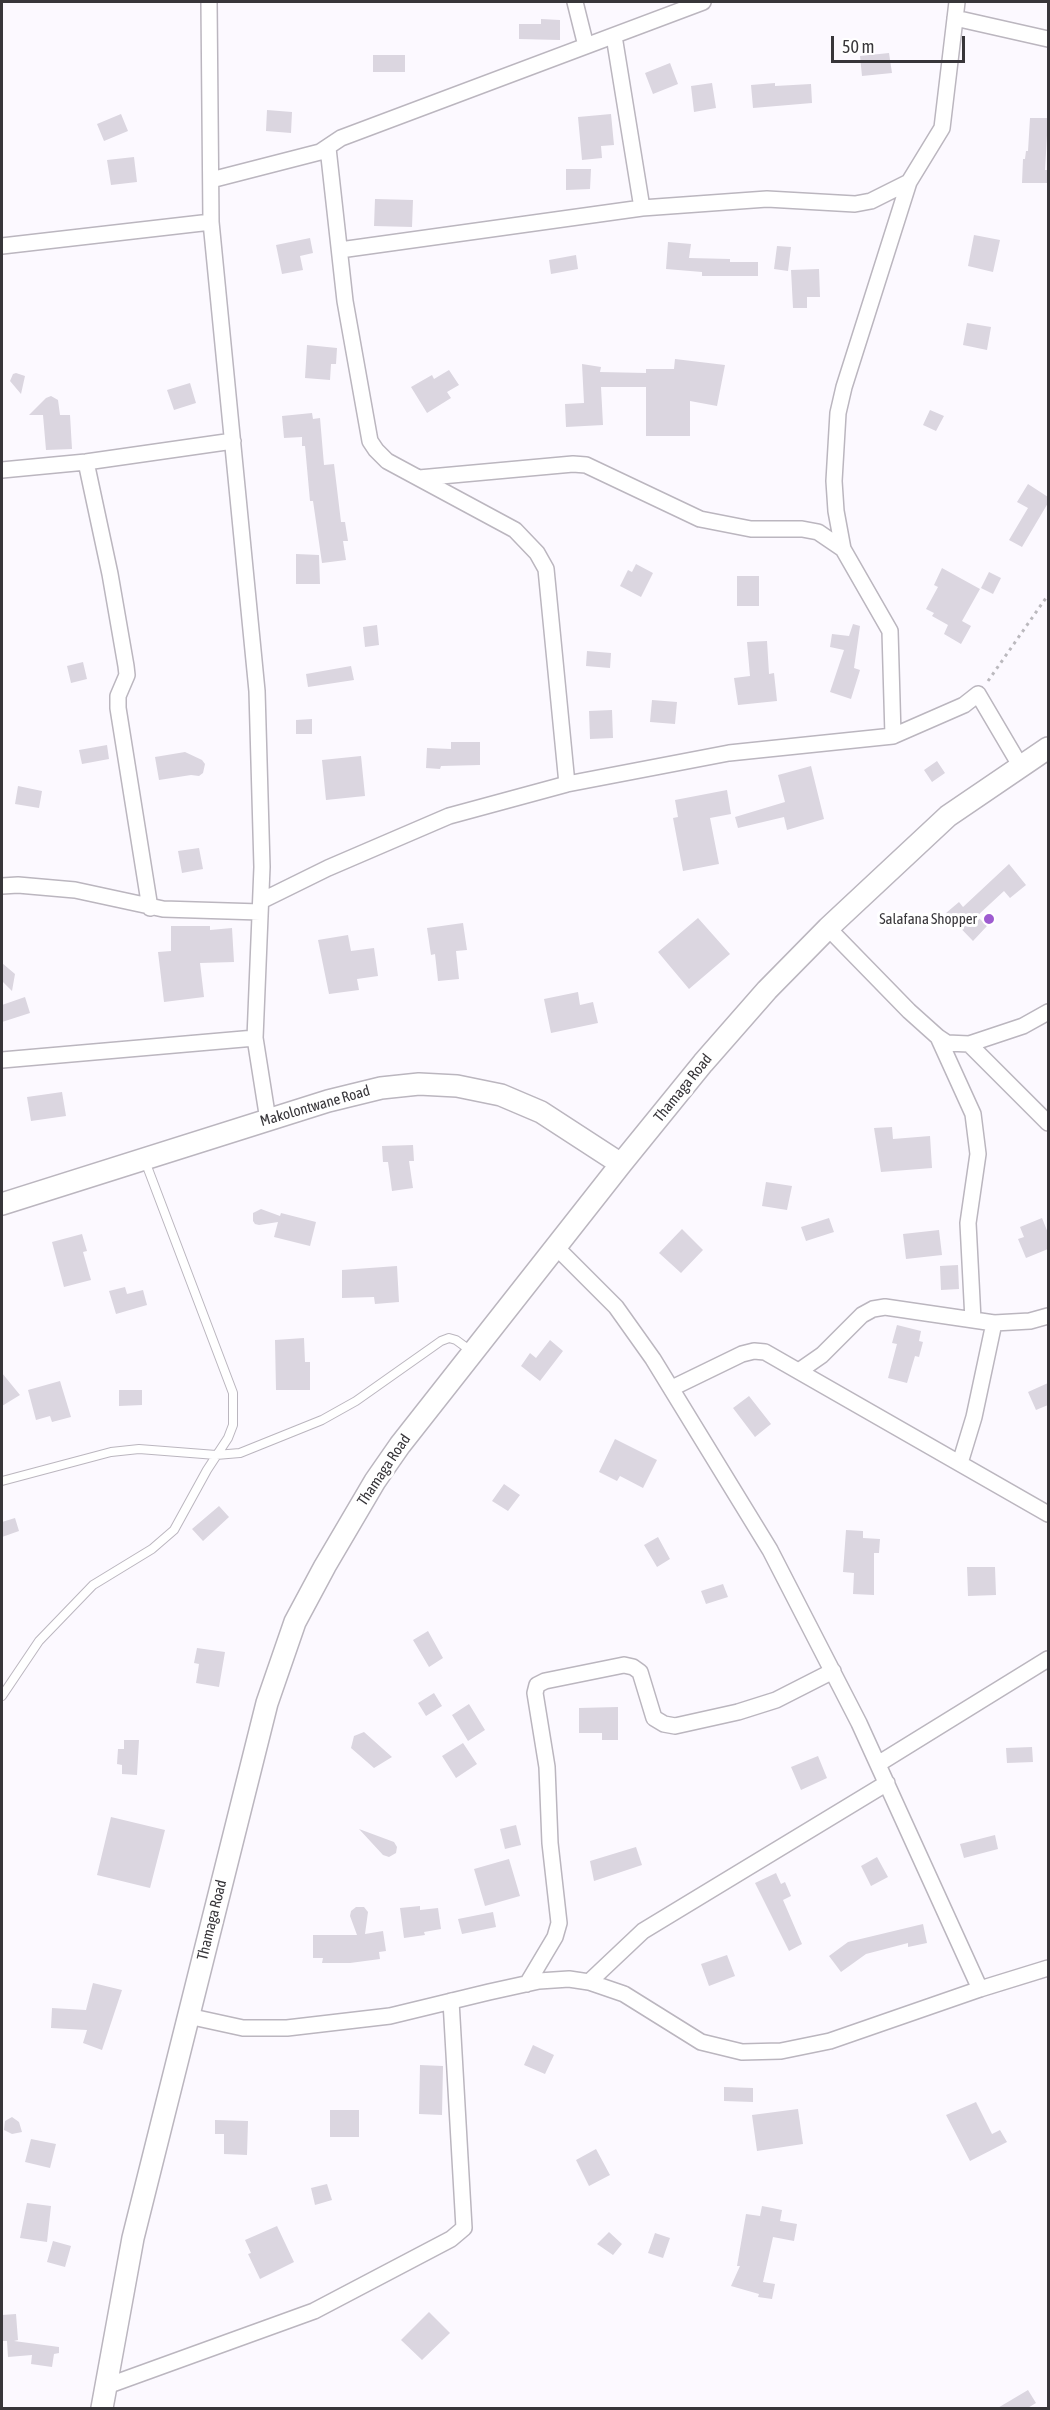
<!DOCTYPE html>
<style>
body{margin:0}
#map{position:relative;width:1050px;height:2410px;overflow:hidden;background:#fcf9ff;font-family:"Asap Condensed",sans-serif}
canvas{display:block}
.frame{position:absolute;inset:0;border:3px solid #38363a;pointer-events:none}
.scale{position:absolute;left:831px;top:36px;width:134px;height:27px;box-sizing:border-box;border:3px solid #38363a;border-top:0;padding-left:8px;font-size:18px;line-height:21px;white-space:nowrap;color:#38363a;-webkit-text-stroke:4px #fff;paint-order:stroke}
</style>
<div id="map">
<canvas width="1050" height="2410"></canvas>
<div class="frame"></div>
<div class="scale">50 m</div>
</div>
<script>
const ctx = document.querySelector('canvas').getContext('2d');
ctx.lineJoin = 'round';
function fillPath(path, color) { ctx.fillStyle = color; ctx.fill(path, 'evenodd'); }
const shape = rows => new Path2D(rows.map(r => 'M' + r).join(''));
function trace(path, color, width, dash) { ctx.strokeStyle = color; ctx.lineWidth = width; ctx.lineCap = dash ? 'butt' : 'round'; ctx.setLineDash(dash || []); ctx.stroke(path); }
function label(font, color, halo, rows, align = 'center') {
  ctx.font = font + ' "Asap Condensed",sans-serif'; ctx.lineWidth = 6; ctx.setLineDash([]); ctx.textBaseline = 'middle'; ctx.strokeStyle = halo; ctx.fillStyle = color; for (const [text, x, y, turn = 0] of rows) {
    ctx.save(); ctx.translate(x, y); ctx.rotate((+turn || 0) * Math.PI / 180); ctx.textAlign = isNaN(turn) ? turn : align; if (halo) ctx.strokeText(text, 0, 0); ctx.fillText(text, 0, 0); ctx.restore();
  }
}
const building = shape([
 [541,19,560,20,560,40,519,39,519,24,541,24],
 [889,53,892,73,862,76,860,56],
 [373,55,405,55,405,72,373,72],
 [670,63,678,84,653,94,645,73],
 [712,83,716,108,694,112,691,86],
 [775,83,775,86,811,84,812,103,753,108,751,85],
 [267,110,292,112,291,133,266,131],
 [121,114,128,131,104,141,97,124],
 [611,114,614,145,601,146,602,158,582,160,578,117],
 [1030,118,1048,118,1045,170,1048,170,1048,183,1022,183,1023,159,1025,159,1026,151,1028,151],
 [134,157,137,182,111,185,107,160],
 [566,169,591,169,590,189,566,190],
 [375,199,413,200,412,227,374,226],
 [974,235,1000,240,993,272,968,266],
 [310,238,313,253,300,256,303,270,282,274,276,245],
 [668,242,691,244,689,258,730,259,730,262,758,262,758,276,702,276,702,272,666,269],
 [777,246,791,247,788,271,774,269],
 [576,255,578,269,551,274,549,260],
 [819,269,820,297,807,297,807,308,793,308,791,270],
 [967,323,991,327,987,350,963,345],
 [307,345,337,348,336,364,331,364,330,380,305,378],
 [675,359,725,365,717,406,690,401,690,436,646,436,646,387,601,387,603,425,566,427,565,404,584,403,582,364,601,367,600,372,646,373,646,369,674,369],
 [449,370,459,385,447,392,451,398,427,413,411,387,432,375,434,379],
 [16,373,25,376,21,394,10,381,13,374],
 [190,383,196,403,174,410,167,390],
 [51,396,58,400,60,415,70,415,72,449,46,450,43,415,29,415,46,398],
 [930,410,944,416,936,431,923,425],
 [312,413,313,419,320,418,324,465,334,464,341,522,345,522,348,541,343,541,346,560,322,563,313,501,310,501,305,446,302,446,302,437,284,438,282,416],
 [1028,484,1048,497,1048,503,1022,547,1009,540,1028,508,1017,502],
 [296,554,319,555,320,584,296,584],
 [636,564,653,573,641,597,620,586,628,570,632,572],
 [942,568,980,589,962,621,971,626,961,644,944,634,948,625,932,616,934,613,926,609,938,587,934,585],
 [989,572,1001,578,993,594,981,588],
 [737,576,759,576,759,606,737,606],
 [853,624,860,626,854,668,860,670,851,699,830,692,844,650,830,647,832,634,849,636],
 [377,625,379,645,365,647,363,627],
 [767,641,769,674,774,673,777,701,738,705,734,678,750,676,747,642],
 [587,651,611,653,610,668,586,666],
 [83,662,87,679,71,683,67,666],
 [351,666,354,680,308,687,306,674],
 [652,700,677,702,675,724,650,722],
 [612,710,613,738,590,739,589,711],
 [312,719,312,734,296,734,296,720],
 [451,742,480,742,480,765,441,766,440,769,426,768,427,748,451,749],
 [107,745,109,759,82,764,79,750],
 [185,752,202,760,205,764,203,773,199,776,191,775,159,780,155,757],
 [361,756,365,796,326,800,322,760],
 [937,761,945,773,932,782,924,770],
 [811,766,824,819,787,830,784,817,738,828,735,817,785,802,778,775],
 [18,786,42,791,39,808,15,804],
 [727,790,731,814,710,818,719,864,683,871,673,818,678,817,675,800],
 [199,848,203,869,182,873,178,851],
 [1009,864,1026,885,1010,898,1004,891,977,916,987,926,973,941,946,913,959,902,963,907],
 [698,918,730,954,689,989,658,952],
 [463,923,467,950,456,951,459,979,438,981,435,954,431,955,427,928],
 [171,926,210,926,210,930,232,928,234,962,200,963,204,997,164,1002,158,952,171,951],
 [348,935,351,951,374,948,378,976,357,979,359,990,329,994,318,940],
 [2,963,15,974,12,991,2,981],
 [578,992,580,1005,593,1002,598,1023,551,1033,544,999],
 [25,997,30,1013,2,1022,2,1005],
 [62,1092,66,1116,31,1121,27,1097],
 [892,1127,893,1139,930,1136,932,1168,881,1172,874,1128],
 [413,1145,414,1161,409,1161,413,1188,392,1191,388,1162,383,1162,382,1146],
 [766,1182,792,1186,787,1210,762,1206],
 [261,1209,280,1216,281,1213,316,1222,310,1246,274,1237,278,1222,259,1225,255,1224,253,1221,253,1213],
 [829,1218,834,1232,806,1241,801,1227],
 [1042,1218,1048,1233,1048,1249,1026,1258,1018,1239,1024,1237,1020,1227],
 [682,1229,703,1250,681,1273,659,1253],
 [939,1230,942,1255,906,1259,903,1234],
 [82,1234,87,1251,83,1252,91,1280,64,1287,52,1242],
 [958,1265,959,1289,941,1290,940,1266],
 [397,1266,399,1302,375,1304,374,1297,342,1298,342,1270],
 [125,1287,127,1294,143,1290,147,1305,116,1314,109,1291],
 [897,1325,921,1331,919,1341,923,1342,919,1357,915,1356,907,1383,888,1378,897,1344,892,1343],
 [304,1338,305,1362,310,1362,310,1390,276,1390,275,1340],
 [550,1340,563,1351,540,1381,521,1366,530,1353,536,1358],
 [2,1373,20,1395,2,1406],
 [60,1381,71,1417,52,1422,50,1416,36,1420,28,1390],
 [1048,1383,1048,1405,1036,1410,1028,1392],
 [119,1390,142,1390,142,1405,119,1406],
 [749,1396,771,1424,755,1437,733,1408],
 [615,1439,657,1460,643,1488,620,1476,617,1481,599,1472],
 [504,1484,520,1495,508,1511,492,1501],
 [219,1506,229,1517,203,1541,192,1529],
 [15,1518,19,1531,2,1537,2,1522],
 [846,1530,863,1531,863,1538,880,1539,879,1553,874,1553,874,1595,853,1594,854,1573,843,1572],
 [658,1537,670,1559,657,1567,644,1545],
 [967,1567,995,1567,996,1595,968,1596],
 [723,1584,728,1597,706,1604,701,1591],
 [428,1631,443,1658,429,1667,413,1640],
 [197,1648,225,1652,219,1687,196,1683,199,1664,194,1663],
 [434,1693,442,1706,426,1716,418,1703],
 [469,1704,485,1730,468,1741,452,1715],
 [618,1707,618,1740,602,1740,602,1733,579,1733,579,1708],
 [364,1732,392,1757,374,1768,351,1748,354,1736],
 [124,1740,139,1740,137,1775,122,1774,122,1765,117,1764,118,1749,124,1749],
 [463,1743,477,1764,456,1778,442,1756],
 [1032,1747,1033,1762,1007,1763,1006,1748],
 [818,1756,827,1778,801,1790,791,1767],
 [111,1817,165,1830,150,1888,97,1875],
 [516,1825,521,1845,505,1849,500,1829],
 [359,1829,394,1842,397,1847,396,1853,389,1857,383,1855],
 [995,1835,998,1849,964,1858,960,1844],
 [636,1847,642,1865,594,1881,590,1861],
 [877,1857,888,1877,871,1886,861,1866],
 [509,1859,520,1896,485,1906,474,1869],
 [776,1873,781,1884,785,1882,791,1896,783,1900,802,1944,789,1951,755,1883],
 [420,1906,420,1910,438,1908,441,1929,424,1932,425,1935,404,1938,400,1908],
 [356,1907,364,1907,368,1912,365,1934,383,1931,386,1951,379,1952,380,1959,350,1963,322,1963,323,1958,313,1958,313,1935,357,1935,350,1916,351,1911],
 [493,1912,496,1927,462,1934,458,1919],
 [923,1924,927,1943,908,1947,908,1943,866,1954,841,1972,829,1956,848,1942],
 [727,1955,735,1976,709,1986,701,1964],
 [93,1983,122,1990,102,2050,83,2043,87,2030,51,2028,52,2008,86,2010],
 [533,2045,554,2055,545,2074,524,2065],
 [420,2065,443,2066,442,2115,419,2114],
 [724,2087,753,2088,753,2102,724,2101],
 [976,2102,992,2134,1000,2130,1007,2142,970,2161,946,2115],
 [798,2109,803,2144,757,2151,752,2115],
 [330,2110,359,2110,359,2137,330,2137],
 [12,2117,19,2122,22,2132,12,2134,4,2130,5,2121],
 [215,2120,248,2121,247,2155,224,2154,224,2134,215,2134],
 [31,2139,56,2144,50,2168,25,2162],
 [596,2149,610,2175,589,2186,576,2160],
 [327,2184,332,2200,315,2205,311,2188],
 [27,2203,51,2206,47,2242,20,2238],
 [762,2206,782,2210,780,2221,797,2224,794,2241,773,2237,763,2282,775,2284,772,2299,758,2297,759,2294,731,2286,740,2266,737,2266,746,2214,760,2216],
 [277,2226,294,2262,260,2279,248,2254,251,2253,245,2240],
 [609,2232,622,2244,613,2255,597,2244],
 [655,2233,670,2238,663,2258,648,2253],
 [53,2241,71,2246,65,2267,47,2262],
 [429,2312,450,2333,422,2360,401,2340],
 [16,2314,18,2340,14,2341,59,2347,59,2353,54,2354,52,2367,31,2364,32,2355,8,2357,7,2341,3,2341,2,2315],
 [1028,2390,1036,2403,1026,2409,996,2409]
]);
const path = shape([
 [988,681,1048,595]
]);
const service = shape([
 [2,1481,111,1452,139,1449,216,1455,240,1453,322,1420,356,1401,441,1341,449,1338,456,1340,471,1351],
 [2,1696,39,1641,93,1585,152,1549,174,1530,207,1470,228,1438,233,1425,233,1393,145,1161]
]);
const minor = shape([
 [209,2,211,222,257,691,262,867,255,1038,268,1120],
 [575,2,586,46],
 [955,18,1048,39],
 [614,36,642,208],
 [328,148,345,301,370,441,376,450,387,461,515,530,537,553,546,569,567,784],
 [211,180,320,152,341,138,703,2],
 [2,246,211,222],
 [340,250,642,208,767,199,855,204,871,201,909,182],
 [86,462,110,574,126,666,127,675,118,696,118,708,150,908],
 [2,470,86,462,233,441],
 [419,478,573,464,586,465,700,519,751,529,802,529,818,532,843,549],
 [893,736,890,631,843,549,836,511,834,481,838,413,844,387,909,182,942,128,957,2],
 [2,886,18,885,75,890,163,909,260,912],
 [261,901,328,868,449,816,567,784,729,753,893,736,964,705,978,694,1021,767],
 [828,928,909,1011,938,1037,947,1043,969,1044,1023,1026,1048,1012],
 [938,1037,973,1114,978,1154,968,1223,973,1320],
 [969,1044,1048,1123],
 [2,1060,255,1038],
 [557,1248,616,1307,653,1359,770,1550,859,1723,980,1989],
 [799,1371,822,1355,862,1315,873,1309,885,1307,994,1323,1030,1321,1048,1316],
 [672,1388,742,1354,754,1351,765,1352,1048,1514],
 [960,1463,974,1417,994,1323],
 [878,1764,1048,1659],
 [589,1982,643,1931,887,1783],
 [527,1984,555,1937,559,1923,550,1843,547,1767,535,1693,537,1685,545,1681,624,1665,633,1667,640,1672,654,1718,664,1724,675,1726,738,1712,776,1700,833,1671],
 [188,2016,243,2028,287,2028,390,2016,489,1992,539,1981,569,1979,589,1982,624,1994,701,2042,742,2052,781,2051,830,2041,980,1989,1048,1968],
 [104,2387,314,2311,451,2239,464,2228,451,2001]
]);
const secondary = shape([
 [2,1204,328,1101,381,1088,419,1084,457,1086,501,1095,541,1112,621,1164],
 [102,2408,133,2238,267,1703,295,1622,325,1566,375,1481,400,1445,621,1164,703,1063,767,990,828,928,948,816,1048,748]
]);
const markers = [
 [989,919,6,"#9e5bd0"]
];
const poiNames = [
 ["Salafana Shopper",977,919]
];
const streetNames = [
 ["Thamaga Road",683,1088,-51],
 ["Makolontwane Road",315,1106,-16],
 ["Thamaga Road",384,1470,-56],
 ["Thamaga Road",212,1920,-76]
];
fillPath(building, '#dbd6e0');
trace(service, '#bbb6bf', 10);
trace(minor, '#bbb6bf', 18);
trace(secondary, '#bbb6bf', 24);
trace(path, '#bbb9be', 3, [3, 4.5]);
trace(service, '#fff', 8);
trace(minor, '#fff', 15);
trace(secondary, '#fff', 21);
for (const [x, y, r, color] of markers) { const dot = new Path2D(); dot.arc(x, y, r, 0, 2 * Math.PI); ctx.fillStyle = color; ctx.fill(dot); trace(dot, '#fff', 2); }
label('15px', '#38363a', '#fff', poiNames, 'right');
label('15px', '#38363a', '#fff', streetNames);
</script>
